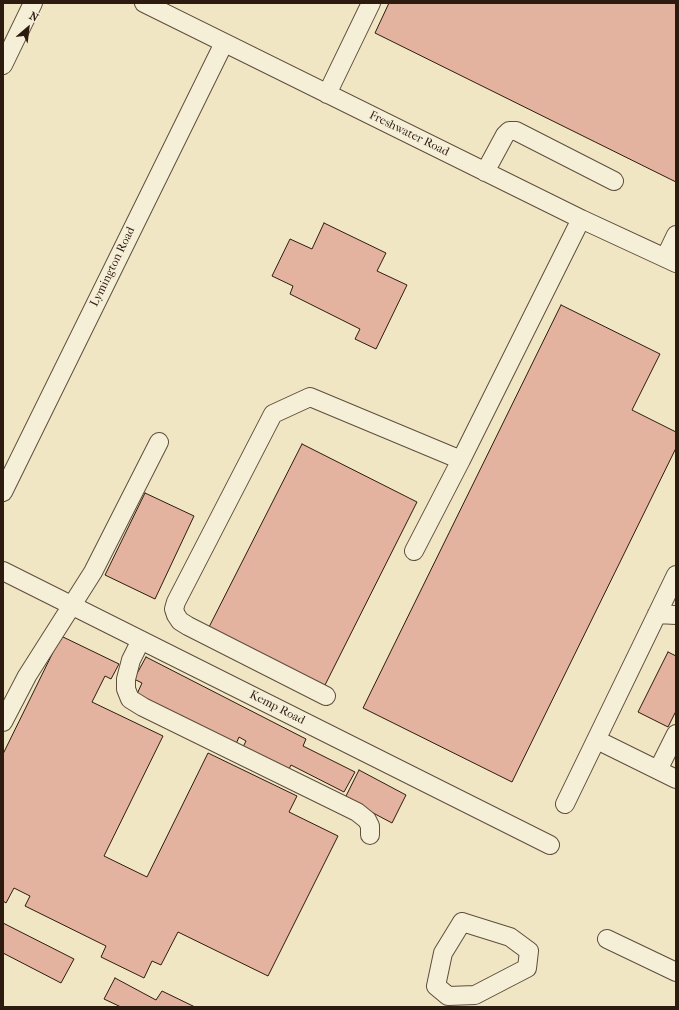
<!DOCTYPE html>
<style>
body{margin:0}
#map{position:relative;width:679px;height:1010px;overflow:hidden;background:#f1e6c3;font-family:"IM FELL French Canon",serif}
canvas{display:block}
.frame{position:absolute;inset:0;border:4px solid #2d1b10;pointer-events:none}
.north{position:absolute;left:8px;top:8px;width:40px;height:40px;-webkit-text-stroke:3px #f6efd8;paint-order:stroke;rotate:28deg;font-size:11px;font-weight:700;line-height:16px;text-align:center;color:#2d1b10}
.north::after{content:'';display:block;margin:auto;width:14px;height:18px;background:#2d1b10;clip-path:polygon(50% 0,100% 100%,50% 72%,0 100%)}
</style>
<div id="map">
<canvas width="679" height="1010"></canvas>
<div class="frame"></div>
<div class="north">N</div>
</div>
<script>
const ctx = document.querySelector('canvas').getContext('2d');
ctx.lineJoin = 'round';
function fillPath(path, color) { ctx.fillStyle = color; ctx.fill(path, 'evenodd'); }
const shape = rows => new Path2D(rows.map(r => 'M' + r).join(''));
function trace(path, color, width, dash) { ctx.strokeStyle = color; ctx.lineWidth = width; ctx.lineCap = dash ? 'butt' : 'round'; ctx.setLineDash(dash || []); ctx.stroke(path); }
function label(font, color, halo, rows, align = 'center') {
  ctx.font = font + ' "IM FELL French Canon",serif'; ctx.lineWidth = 3.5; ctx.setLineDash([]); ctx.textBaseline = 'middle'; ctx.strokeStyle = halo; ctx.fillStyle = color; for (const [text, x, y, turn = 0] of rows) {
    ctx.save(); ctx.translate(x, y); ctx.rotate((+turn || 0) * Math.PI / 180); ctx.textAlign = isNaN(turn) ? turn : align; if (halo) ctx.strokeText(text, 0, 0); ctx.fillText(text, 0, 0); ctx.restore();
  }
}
const building = shape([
 [389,3,676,3,676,182,375,33,389,3],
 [324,223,386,253,377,271,407,285,376,349,355,339,360,329,290,294,293,286,272,276,290,239,312,249,324,223],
 [561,305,660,354,632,410,676,432,676,448,512,782,363,708,561,305],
 [302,444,417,502,324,687,208,629,302,444],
 [145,493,194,516,155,599,105,575,145,493],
 [61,636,119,664,111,679,105,676,92,702,163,736,104,856,147,877,208,753,297,796,289,812,338,836,268,976,178,932,161,965,152,961,144,978,101,957,106,946,25,906,30,896,14,888,6,903,3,901,3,754,61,636],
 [668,652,676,656,676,711,668,727,638,712,668,652],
 [146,657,306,739,303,746,355,772,344,792,291,765,288,771,243,747,246,741,239,737,236,744,137,694,142,683,134,679,146,657],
 [359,770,406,795,392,823,345,798,359,770],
 [3,923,74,959,61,983,3,953,3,923],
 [115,978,156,1000,162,991,195,1007,121,1007,104,999,115,978]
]);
const minor = shape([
 [144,3,581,219,676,263],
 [3,65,33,3],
 [327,94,371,3],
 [485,172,505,135,509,131,516,131,614,181],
 [665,258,676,235],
 [3,492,224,43],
 [414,551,461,460],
 [3,571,550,845],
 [657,614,676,615],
 [141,640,131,660,126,679,126,689,130,699,143,707,357,812,367,820,370,826,370,835],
 [326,696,188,626,180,621,176,615,174,609,176,602,273,414,310,397,461,460,581,219],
 [3,722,27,676,93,572,159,442],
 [597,740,676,779],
 [658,770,676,734],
 [565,804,676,575],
 [462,922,510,937,529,951,527,968,475,995,448,996,436,986,443,953,462,922],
 [607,939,676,972]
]);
const streetNames = [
 ["Freshwater Road",409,134,26],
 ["Lymington Road",113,267,-64],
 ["Kemp Road",277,708,27]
];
fillPath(building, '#e4b39f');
trace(building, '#2d1b10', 1);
trace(minor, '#5e4e3d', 20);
trace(minor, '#f6efd8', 18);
label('12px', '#2d1b10', '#f6efd8', streetNames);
</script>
